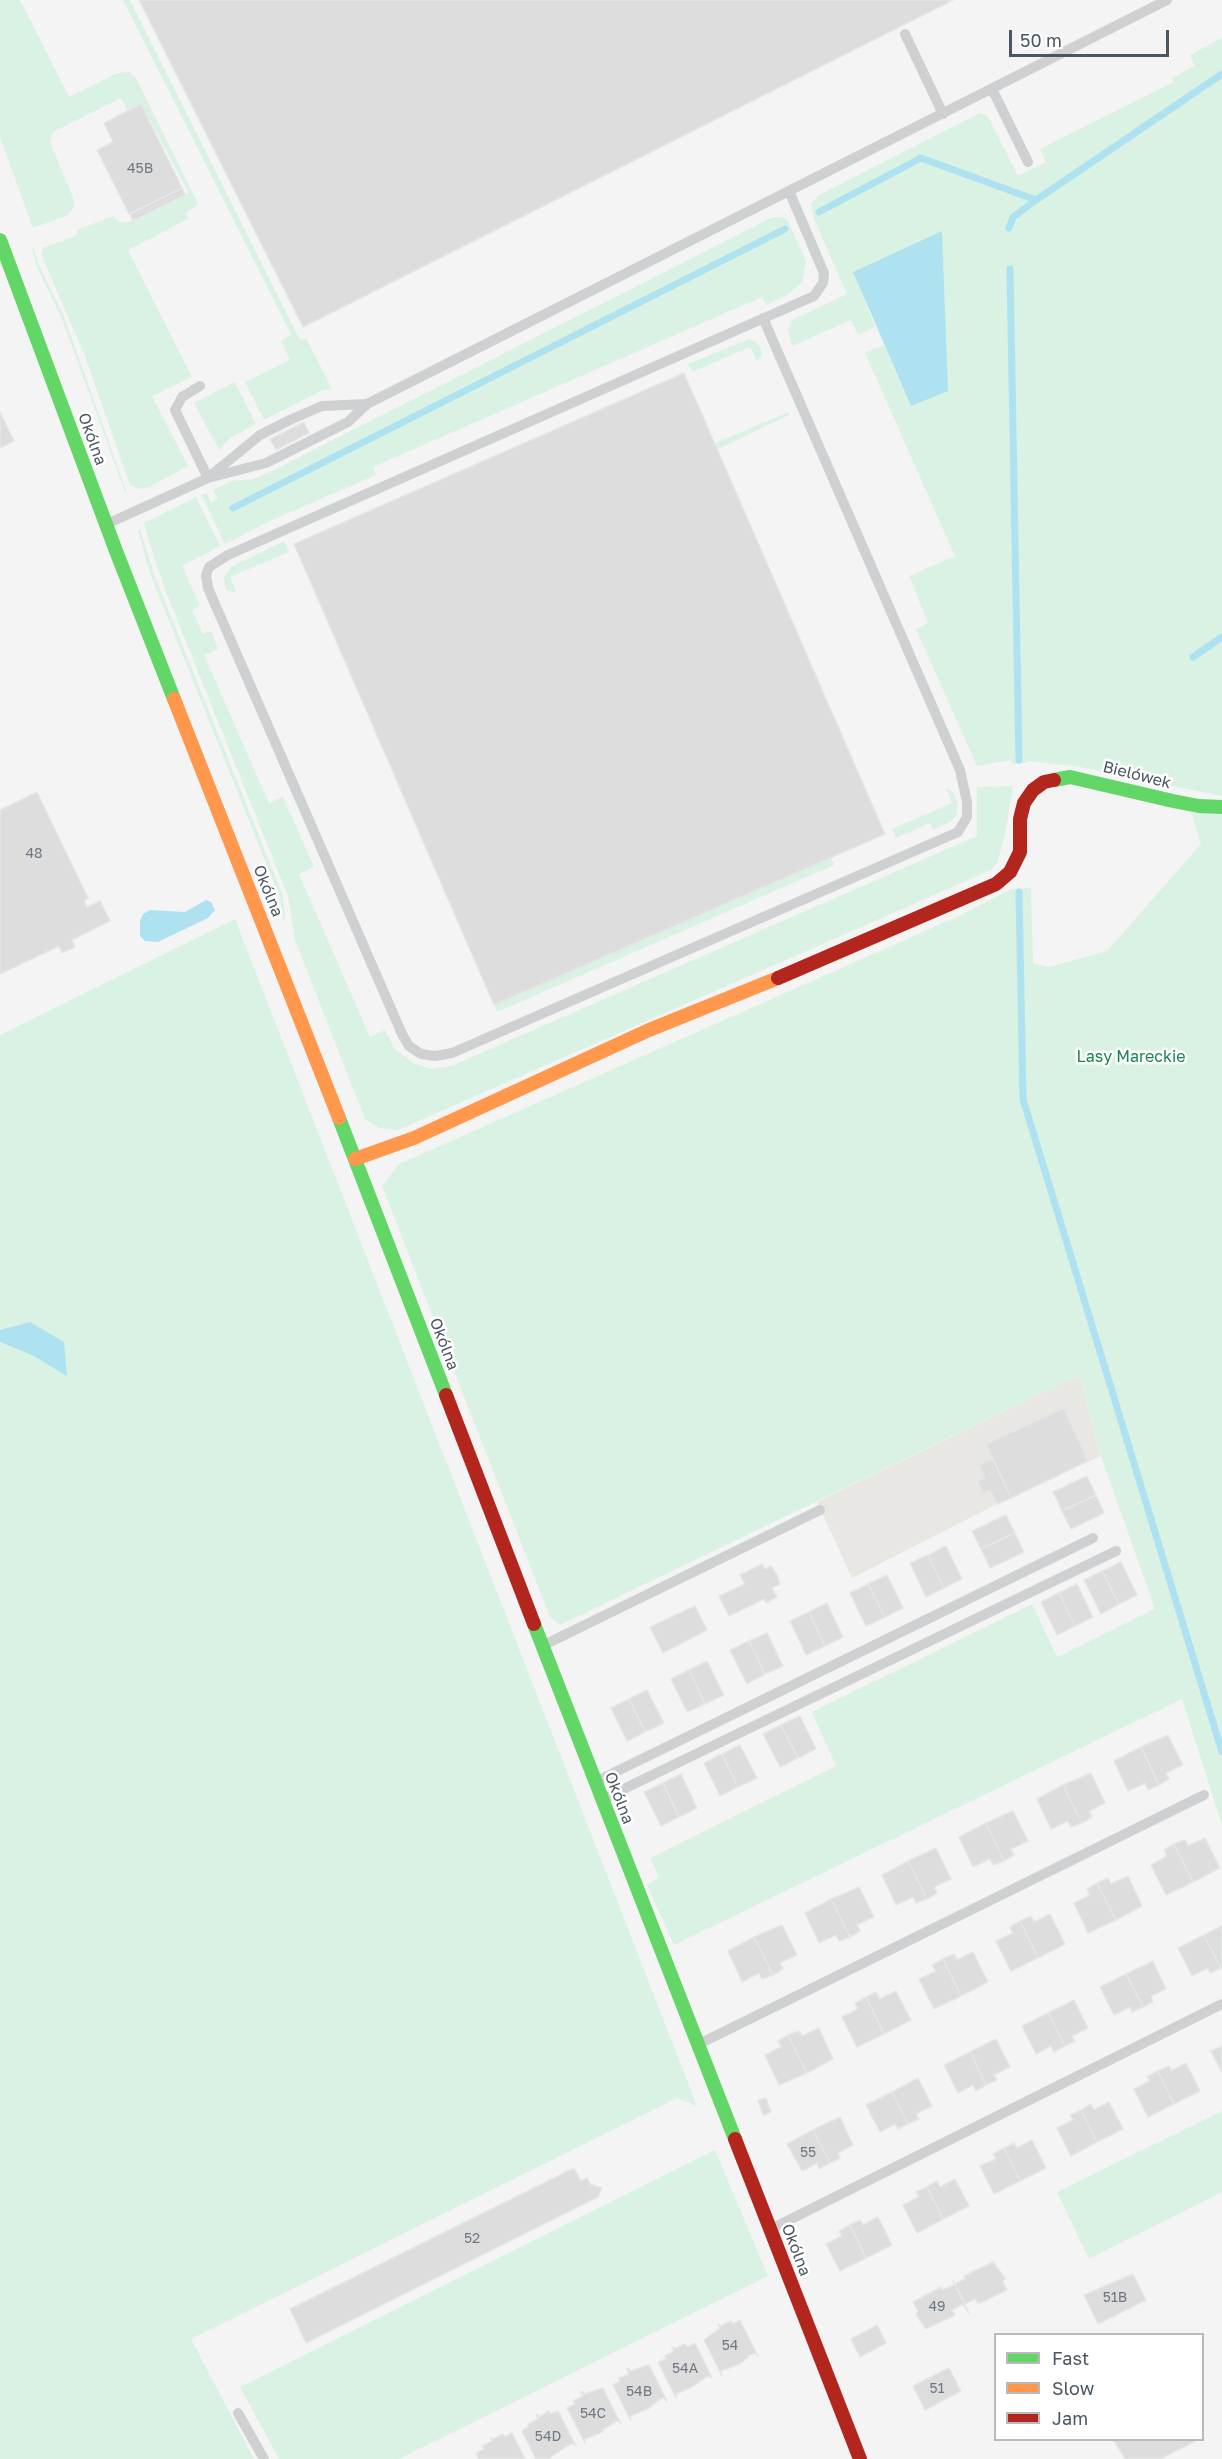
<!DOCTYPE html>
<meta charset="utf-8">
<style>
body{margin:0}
#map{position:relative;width:1222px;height:2459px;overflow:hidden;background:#f4f4f4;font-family:"Golos Text",sans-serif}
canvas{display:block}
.legend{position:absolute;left:994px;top:2333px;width:210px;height:108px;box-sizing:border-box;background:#fff;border:2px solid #b7bbc0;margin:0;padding:8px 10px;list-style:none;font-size:18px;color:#4a5661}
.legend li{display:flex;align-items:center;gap:12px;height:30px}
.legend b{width:30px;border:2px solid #b7bbc0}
.scale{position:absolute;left:1009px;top:30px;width:160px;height:27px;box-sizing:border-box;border:3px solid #4a5661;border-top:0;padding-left:8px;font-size:18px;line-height:21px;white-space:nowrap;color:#4a5661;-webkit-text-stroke:4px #fff;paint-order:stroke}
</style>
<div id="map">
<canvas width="1222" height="2459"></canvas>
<ul class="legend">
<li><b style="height:8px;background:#63d668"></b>Fast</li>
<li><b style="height:8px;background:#ff974d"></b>Slow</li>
<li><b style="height:8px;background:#b3261e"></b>Jam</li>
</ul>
<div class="scale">50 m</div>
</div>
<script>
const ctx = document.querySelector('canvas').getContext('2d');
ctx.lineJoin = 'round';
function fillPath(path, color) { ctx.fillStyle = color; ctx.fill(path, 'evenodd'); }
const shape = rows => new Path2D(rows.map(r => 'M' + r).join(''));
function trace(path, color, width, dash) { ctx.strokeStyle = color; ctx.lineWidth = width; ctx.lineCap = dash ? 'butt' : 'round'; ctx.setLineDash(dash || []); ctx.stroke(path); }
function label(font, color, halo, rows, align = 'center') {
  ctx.font = font + ' "Golos Text",sans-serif'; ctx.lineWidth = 5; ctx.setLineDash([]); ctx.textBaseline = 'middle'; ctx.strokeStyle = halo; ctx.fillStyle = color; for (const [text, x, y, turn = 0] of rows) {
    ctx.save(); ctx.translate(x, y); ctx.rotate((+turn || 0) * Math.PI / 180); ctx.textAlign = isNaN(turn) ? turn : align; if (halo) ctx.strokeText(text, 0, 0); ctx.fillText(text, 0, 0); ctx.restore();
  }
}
const commercial = shape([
 [1079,1375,1101,1456,997,1504,852,1578,817,1502]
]);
const green = shape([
 [0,0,20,0,69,97,118,73,129,72,136,78,198,204,186,213,188,219,128,250,192,377,152,396,188,466,147,488,140,489,130,485,85,356,41,254,43,248,75,236,78,233,77,230,113,216,121,223,133,221,189,193,141,104,128,111,121,98,53,132,50,142,74,200,74,206,68,215,33,228,0,137],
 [123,0,130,0,300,340,306,338,332,389,321,391,264,420,245,382,290,360,281,341,291,334],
 [1222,38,1222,796,1080,767,1028,761,1027,763,1012,764,1011,760,977,766,916,629,928,623,909,576,955,556,865,353,884,345,911,405,942,232,854,272,875,327,858,335,851,320,792,346,788,329,792,320,847,294,814,219,811,204,819,195,980,113,987,115,1018,176,1046,162,1040,149,1174,82,1172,78,1195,66,1190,55],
 [773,217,782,217,787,219,806,261,802,282,789,294,766,305,762,297,373,467,376,475,270,521,225,544,201,494,207,494,211,503,218,499,213,490,231,481,254,479,268,473],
 [33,246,39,265,65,319,127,493,125,492,62,319,37,267,32,248],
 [749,339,756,342,761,349,762,355,757,361,750,347,692,372,688,364],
 [235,382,256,424,230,438,219,450,194,403],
 [789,412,789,415,718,449,715,443],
 [196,497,220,546,182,566,200,606,192,610,203,634,211,631,218,649,204,655,269,803,283,797,314,867,299,874,370,1037,385,1030,395,1049,413,1063,431,1069,451,1066,977,836,977,787,1013,786,1005,835,997,863,991,870,398,1130,380,1128,365,1119,295,940,288,896,165,589,152,551,144,523],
 [140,529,155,577,283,896,285,920,283,921,280,898,150,573,138,531],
 [284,541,289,552,230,577,236,592,228,591,225,588,224,577,231,567],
 [946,788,952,791,958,803,956,816,952,821,933,830,930,823,896,838,892,829,952,803],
 [1191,812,1222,814,1222,1825,1182,1699,674,1945,647,1885,659,1877,650,1858,836,1766,812,1712,1032,1604,1057,1657,1155,1609,1101,1456,1079,1375,560,1625,550,1617,382,1186,399,1164,959,916,1011,889,1031,888,1033,963,1049,967,1107,951,1201,844],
 [831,857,834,865,497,1012,494,1005],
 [235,919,697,2106,677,2098,191,2339,254,2459,0,2459,0,1035],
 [1222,2111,1222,2192,1089,2259,1057,2192],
 [715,2150,768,2276,399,2459,279,2459,240,2387]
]);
const water = shape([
 [942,231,948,391,911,406,853,272],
 [206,900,211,902,215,910,208,918,158,942,145,941,140,936,140,921,143,914,150,910,185,912],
 [30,1322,64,1342,67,1376,32,1355,0,1342,0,1330]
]);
const stream = shape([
 [819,212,921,158,1036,200,1222,74],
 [1009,228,1013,217,1036,200],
 [1010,269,1019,760],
 [233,508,785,229],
 [1193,657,1222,637],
 [1019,892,1023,1099,1222,1752]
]);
const building = shape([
 [139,0,953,0,303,327,139,0],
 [141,104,182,188,129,214,97,150,113,142,104,123,141,104],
 [182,188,185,195,133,221,130,214,182,188],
 [684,373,885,834,494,1005,294,544,684,373],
 [0,412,14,441,0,448,0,412],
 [304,422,309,433,276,450,270,439,304,422],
 [37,792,88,898,84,900,87,907,100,901,110,921,72,940,75,947,62,953,59,946,0,974,0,810,37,792],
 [1064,1408,1088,1461,1011,1498,986,1444,1064,1408],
 [993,1459,1011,1498,997,1504,990,1490,983,1494,977,1481,985,1478,979,1465,993,1459],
 [1087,1476,1096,1495,1062,1511,1053,1492,1087,1476],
 [1096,1495,1104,1513,1071,1529,1062,1511,1096,1495],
 [1006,1515,1015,1533,981,1549,972,1531,1006,1515],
 [1015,1533,1024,1552,990,1568,981,1549,1015,1533],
 [946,1546,962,1579,944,1588,928,1555,946,1546],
 [928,1555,944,1588,926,1597,910,1563,928,1555],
 [1121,1562,1137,1595,1119,1604,1102,1571,1121,1562],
 [762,1564,765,1569,771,1566,777,1575,780,1584,772,1588,777,1597,766,1603,764,1599,729,1616,719,1596,745,1584,740,1575,762,1564],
 [1102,1571,1119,1604,1101,1614,1084,1580,1102,1571],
 [887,1575,903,1608,885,1617,868,1584,887,1575],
 [868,1584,885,1617,866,1626,850,1593,868,1584],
 [1077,1584,1093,1617,1075,1626,1059,1593,1077,1584],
 [1059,1593,1075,1626,1057,1635,1041,1602,1059,1593],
 [827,1603,843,1637,825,1646,809,1612,827,1603],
 [695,1606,707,1630,663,1653,650,1627,695,1606],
 [809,1612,825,1646,806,1655,790,1621,809,1612],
 [767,1633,783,1666,765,1674,749,1641,767,1633],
 [749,1641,765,1674,747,1684,730,1650,749,1641],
 [707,1661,724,1695,705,1704,689,1670,707,1661],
 [689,1670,705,1704,687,1712,671,1679,689,1670],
 [647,1690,664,1723,645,1732,629,1699,647,1690],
 [629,1699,645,1732,627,1741,611,1708,629,1699],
 [800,1716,816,1749,798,1758,781,1725,800,1716],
 [781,1725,798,1758,780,1767,763,1734,781,1725],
 [1168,1735,1183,1765,1166,1773,1169,1779,1159,1785,1141,1747,1168,1735],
 [740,1745,757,1778,738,1787,722,1754,740,1745],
 [1141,1747,1159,1785,1148,1790,1145,1783,1128,1791,1114,1761,1141,1747],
 [722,1754,738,1787,720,1796,704,1763,722,1754],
 [1091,1773,1105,1803,1089,1811,1092,1817,1082,1823,1063,1785,1091,1773],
 [681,1774,697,1808,679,1817,663,1783,681,1774],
 [663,1783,679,1817,661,1826,644,1792,663,1783],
 [1063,1785,1082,1823,1071,1827,1068,1821,1051,1829,1037,1799,1063,1785],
 [1013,1811,1028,1841,1011,1849,1014,1855,1004,1861,986,1823,1013,1811],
 [986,1823,1004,1861,993,1865,990,1859,973,1867,959,1837,986,1823],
 [1205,1838,1220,1868,1193,1882,1174,1844,1185,1840,1188,1846,1205,1838],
 [1174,1844,1193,1882,1166,1895,1151,1865,1167,1856,1164,1850,1174,1844],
 [936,1848,951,1879,934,1887,937,1893,927,1899,908,1861,936,1848],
 [908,1861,927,1899,916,1903,913,1897,896,1905,882,1875,908,1861],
 [1128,1876,1142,1906,1116,1920,1097,1883,1108,1878,1111,1884,1128,1876],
 [1097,1883,1116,1920,1088,1933,1074,1903,1090,1895,1087,1889,1097,1883],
 [859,1887,874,1917,857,1925,860,1931,850,1937,831,1899,859,1887],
 [831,1899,850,1937,839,1941,836,1935,819,1943,805,1913,831,1899],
 [1050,1914,1065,1944,1038,1958,1020,1921,1031,1916,1034,1922,1050,1914],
 [1020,1921,1038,1958,1011,1971,996,1941,1013,1933,1010,1927,1020,1921],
 [782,1925,797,1955,780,1963,783,1969,773,1975,754,1937,782,1925],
 [1222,1926,1222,1967,1221,1968,1204,1935,1222,1926],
 [1204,1935,1221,1968,1210,1973,1208,1968,1192,1976,1178,1948,1204,1935],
 [754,1937,773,1975,762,1979,759,1973,742,1982,728,1951,754,1937],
 [973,1952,988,1982,961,1996,943,1959,954,1954,957,1960,973,1952],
 [943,1959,961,1996,934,2009,919,1979,936,1971,932,1965,943,1959],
 [1153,1961,1166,1989,1151,1996,1153,2002,1143,2007,1126,1974,1153,1961],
 [1126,1974,1143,2007,1132,2012,1130,2007,1114,2015,1100,1987,1126,1974],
 [896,1991,911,2020,884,2034,866,1997,876,1992,880,1999,896,1991],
 [866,1997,884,2034,857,2047,842,2017,858,2009,855,2003,866,1997],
 [1074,2000,1088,2028,1072,2036,1075,2041,1065,2046,1048,2013,1074,2000],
 [1048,2013,1065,2046,1054,2052,1051,2046,1036,2054,1022,2026,1048,2013],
 [819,2028,833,2059,807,2073,788,2035,799,2031,802,2036,819,2028],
 [788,2035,807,2073,779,2085,765,2055,781,2047,778,2041,788,2035],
 [996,2039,1010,2067,994,2075,997,2080,986,2085,970,2052,996,2039],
 [1222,2046,1222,2072,1211,2051,1222,2046],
 [970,2052,986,2085,976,2091,973,2085,958,2093,944,2065,970,2052],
 [1186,2063,1200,2091,1174,2104,1158,2071,1169,2066,1171,2071,1186,2063],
 [1158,2071,1174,2104,1148,2117,1134,2089,1150,2081,1147,2077,1158,2071],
 [918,2078,932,2106,916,2114,919,2119,908,2124,892,2092,918,2078],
 [892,2092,908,2124,898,2129,895,2124,880,2132,866,2105,892,2092],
 [766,2098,771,2112,763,2115,758,2100,766,2098],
 [1109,2102,1123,2129,1097,2142,1081,2110,1091,2104,1094,2110,1109,2102],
 [1081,2110,1097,2142,1071,2156,1057,2128,1073,2120,1070,2115,1081,2110],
 [840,2117,853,2145,838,2153,840,2158,830,2163,813,2130,840,2117],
 [813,2130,830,2163,819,2169,817,2163,802,2171,787,2144,813,2130],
 [1032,2140,1046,2168,1020,2181,1004,2148,1014,2143,1017,2148,1032,2140],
 [1004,2148,1020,2181,994,2194,980,2166,996,2159,993,2154,1004,2148],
 [574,2168,581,2181,587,2178,590,2184,602,2188,598,2197,306,2343,290,2309,574,2168],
 [955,2179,969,2206,943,2219,927,2187,937,2181,940,2187,955,2179],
 [927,2187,943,2219,917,2233,903,2205,919,2197,916,2192,927,2187],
 [878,2217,892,2245,866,2258,850,2225,860,2220,863,2225,878,2217],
 [850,2225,866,2258,840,2271,826,2244,842,2236,839,2231,850,2225],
 [993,2262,1005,2278,1003,2282,1007,2290,978,2304,975,2299,965,2304,955,2284,965,2279,964,2276,993,2262],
 [1133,2274,1146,2300,1098,2324,1084,2295,1133,2274],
 [953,2281,969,2313,963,2304,952,2310,955,2315,926,2329,916,2315,918,2311,913,2302,941,2287,943,2290,954,2285,953,2281],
 [740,2320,758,2356,755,2353,748,2356,749,2357,739,2364,721,2371,722,2376,704,2340,720,2328,718,2324,721,2326,731,2321,733,2324,740,2320],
 [877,2325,886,2343,860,2357,851,2339,877,2325],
 [695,2343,712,2378,709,2376,703,2379,694,2386,676,2394,676,2398,658,2362,666,2359,665,2356,674,2351,672,2347,676,2348,685,2344,687,2347,695,2343],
 [649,2365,667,2401,663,2398,657,2401,648,2409,630,2416,631,2421,613,2385,620,2381,619,2378,629,2374,627,2369,629,2368,630,2371,649,2365],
 [949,2368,961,2391,925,2410,913,2386,949,2368],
 [603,2388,621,2424,618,2421,612,2424,602,2430,603,2432,585,2439,585,2443,567,2408,575,2404,573,2401,583,2396,581,2392,583,2391,584,2394,603,2388],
 [549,2411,550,2414,558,2411,576,2446,572,2443,548,2459,536,2459,522,2431,529,2426,528,2424,538,2419,536,2415,538,2414,539,2417,549,2411],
 [512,2433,525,2459,479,2459,476,2453,484,2449,482,2446,492,2441,490,2437,493,2439,503,2434,505,2437,512,2433],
 [1116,2440,1193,2440,1194,2442,1160,2459,1125,2459,1114,2441,1116,2440]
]);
const lane = shape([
 [905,34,943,114],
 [992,89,1028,162],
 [763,318,960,770,967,802,967,817,958,832,452,1053,435,1056,421,1054,409,1046,402,1034,208,588,206,575,209,567,228,555,814,296,823,283,824,273,789,191],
 [200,386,182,397,175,410,208,478],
 [210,476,260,435,292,419,322,406,367,404],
 [109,523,208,478,266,463,348,422,367,404,1167,0],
 [546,1644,820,1510],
 [597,1781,1093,1538],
 [605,1798,1116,1551],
 [701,2043,1204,1795],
 [773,2228,1222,2004],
 [238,2413,264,2459]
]);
const fast = shape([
 [0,240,116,551,174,699],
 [1054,780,1070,777,1173,801,1199,806,1222,807],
 [339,1118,446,1395],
 [534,1624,735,2139]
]);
const slow = shape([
 [174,699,339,1118],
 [355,1159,414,1138,649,1030,778,978]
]);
const jam = shape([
 [778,978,996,884,1010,872,1020,852,1020,819,1024,803,1033,790,1044,782,1054,780],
 [446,1395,534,1624],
 [735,2139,860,2459]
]);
const numberNames = [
 ["45B",140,169],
 ["48",34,854],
 ["55",808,2153],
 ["52",472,2239],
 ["51B",1115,2298],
 ["49",937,2307],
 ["54",730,2346],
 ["54A",685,2369],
 ["51",937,2389],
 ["54B",639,2392],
 ["54C",593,2414],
 ["54D",548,2437]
];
const streetNames = [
 ["Okólna",92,439,70],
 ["Bielówek",1137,775,14],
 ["Okólna",268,891,68],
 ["Okólna",444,1344,69],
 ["Okólna",619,1798,69],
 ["Okólna",796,2250,69]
];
const parkNames = [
 ["Lasy Mareckie",1131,1057]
];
fillPath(commercial, '#e8e7e3');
fillPath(green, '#d9f2e3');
fillPath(water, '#aee2f0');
trace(stream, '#aee2f0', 7);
fillPath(building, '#ddddde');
trace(building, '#e5e6e7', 1.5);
trace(lane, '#ced0d2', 10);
trace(fast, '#63d668', 14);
trace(slow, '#ff974d', 14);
trace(jam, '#b3261e', 14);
label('14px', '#707881', null, numberNames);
label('16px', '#4a5661', '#fff', streetNames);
label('16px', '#17864f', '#fff', parkNames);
</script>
